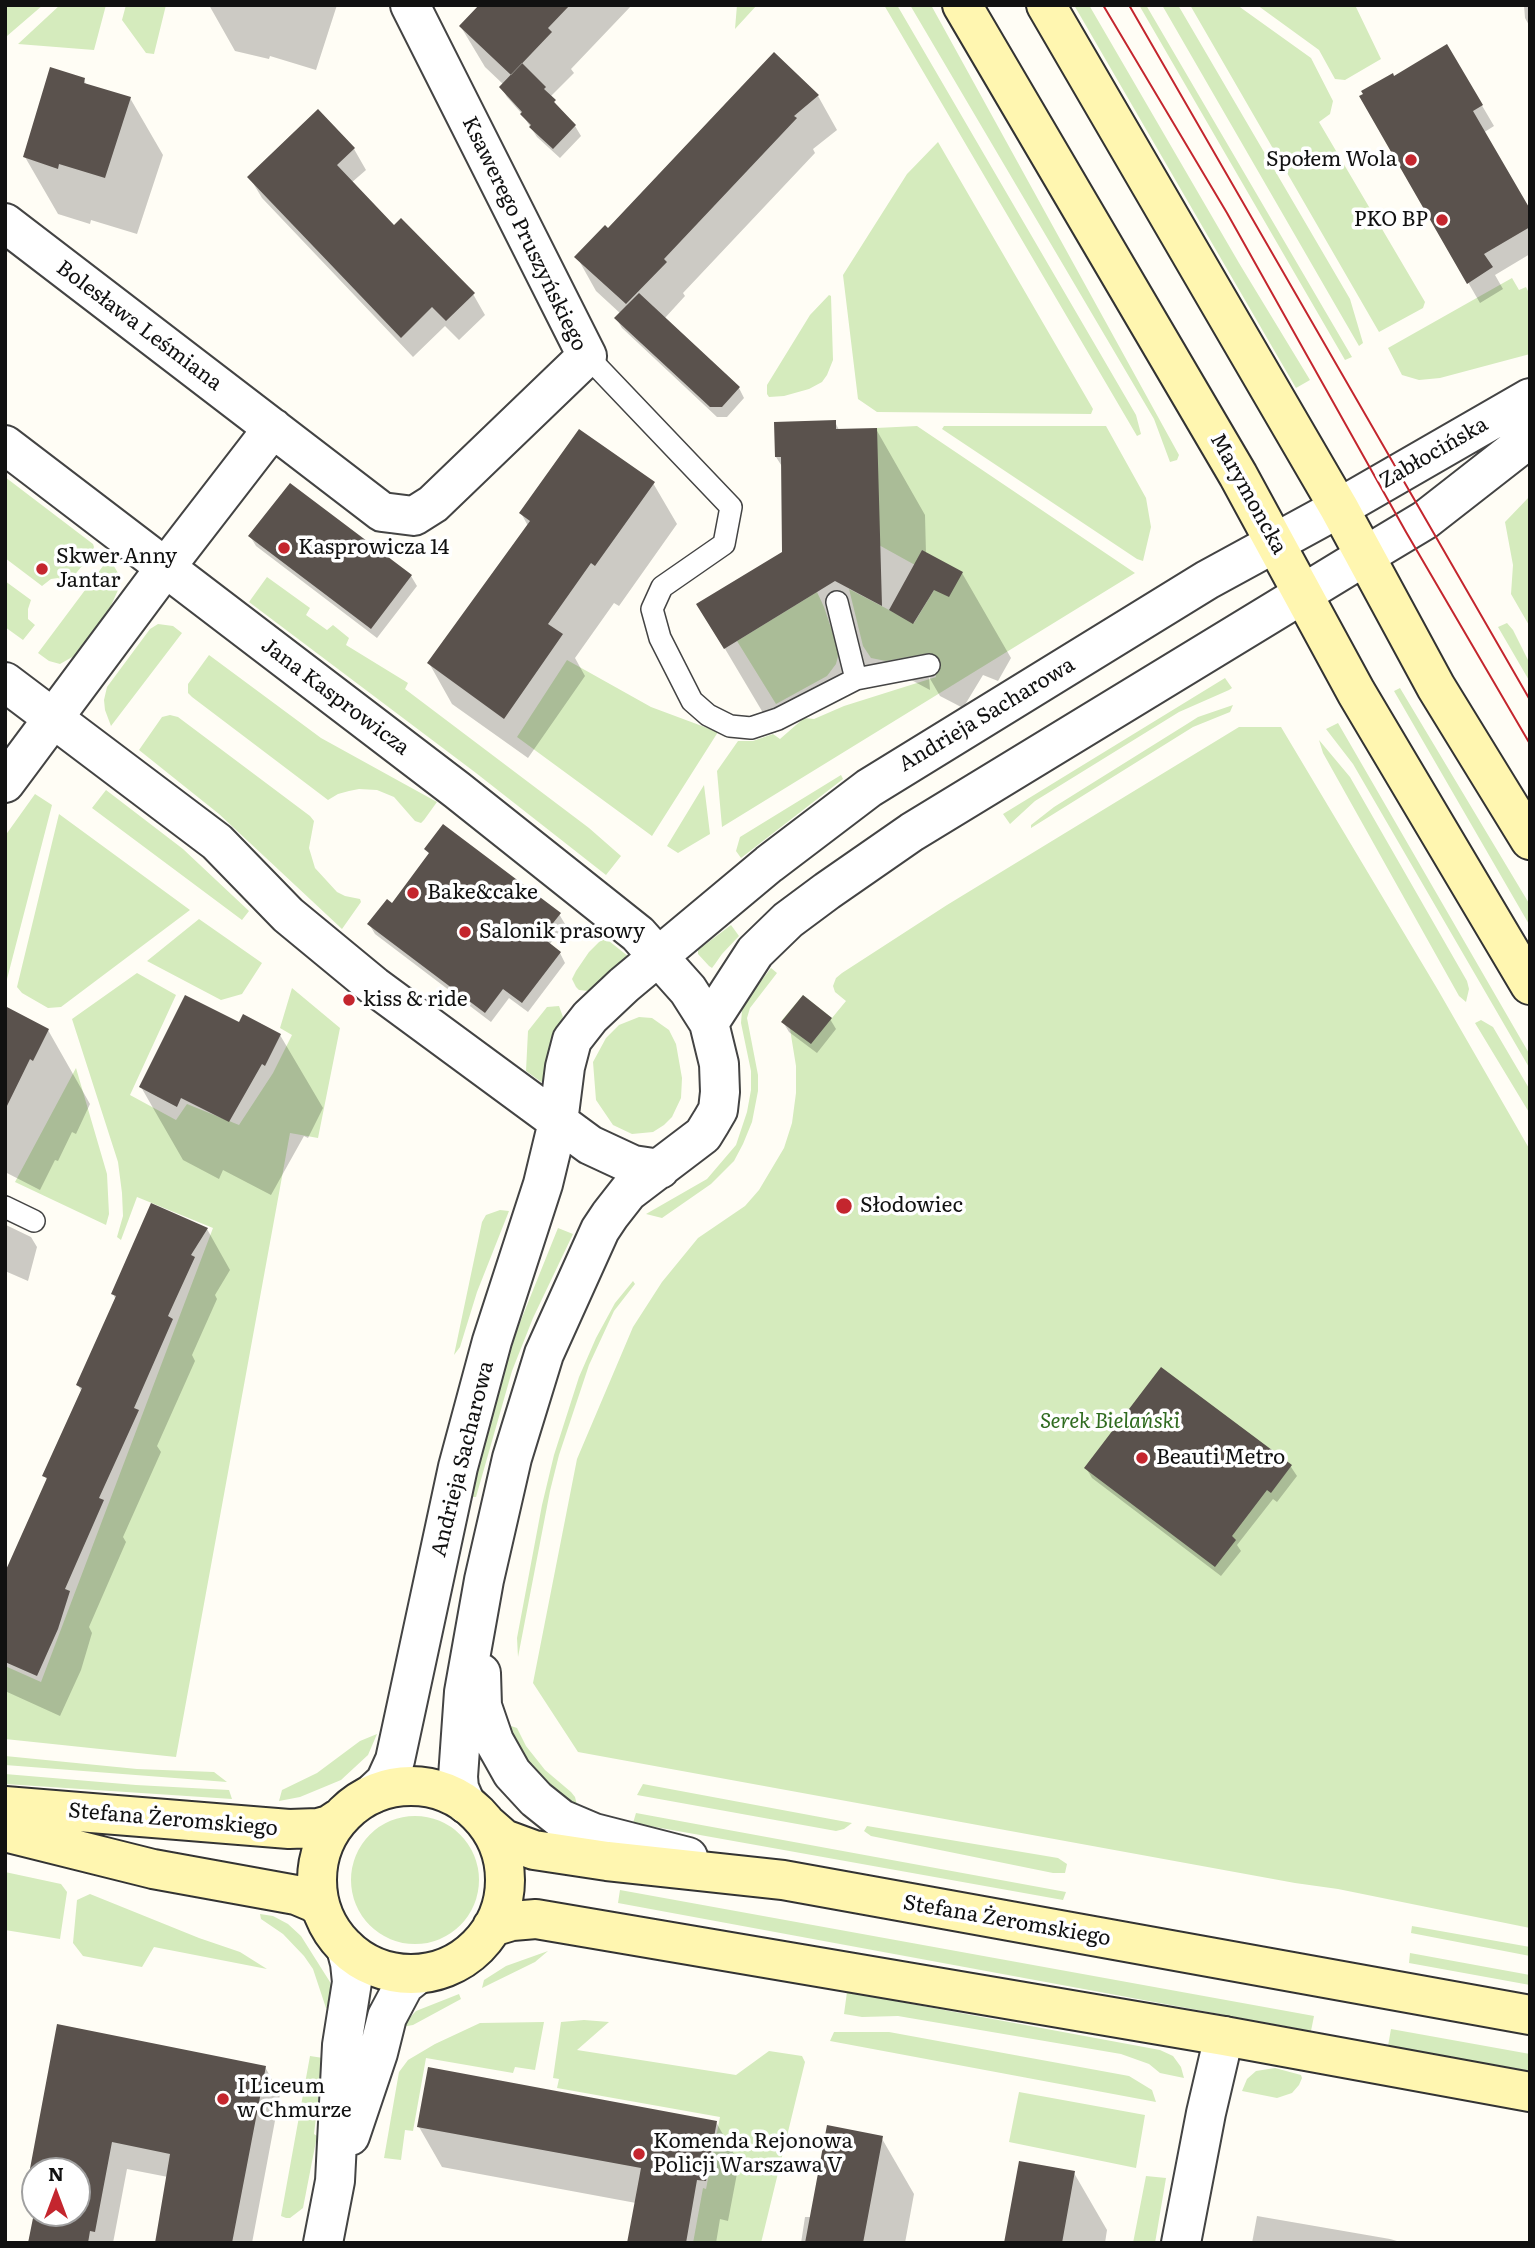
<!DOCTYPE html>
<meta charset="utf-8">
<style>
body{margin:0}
#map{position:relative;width:1535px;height:2248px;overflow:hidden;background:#fffdf5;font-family:Literata,serif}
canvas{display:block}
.frame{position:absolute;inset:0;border:7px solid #111;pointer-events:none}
.north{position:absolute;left:21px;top:2157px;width:70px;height:70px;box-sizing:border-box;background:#fff;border:2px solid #a0a0a0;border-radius:50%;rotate:0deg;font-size:19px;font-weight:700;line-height:28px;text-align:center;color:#111}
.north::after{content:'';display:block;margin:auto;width:24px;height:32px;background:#c4262e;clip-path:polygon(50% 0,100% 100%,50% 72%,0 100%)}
</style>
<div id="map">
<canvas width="1535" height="2248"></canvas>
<div class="frame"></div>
<div class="north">N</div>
</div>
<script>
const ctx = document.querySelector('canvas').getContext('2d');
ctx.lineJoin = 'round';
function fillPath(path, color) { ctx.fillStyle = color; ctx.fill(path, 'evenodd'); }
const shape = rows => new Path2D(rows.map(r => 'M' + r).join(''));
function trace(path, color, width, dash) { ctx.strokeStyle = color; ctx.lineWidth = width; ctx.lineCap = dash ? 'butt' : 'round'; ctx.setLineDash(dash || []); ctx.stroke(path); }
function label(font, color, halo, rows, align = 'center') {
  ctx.font = font + ' Literata,serif'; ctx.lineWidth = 7; ctx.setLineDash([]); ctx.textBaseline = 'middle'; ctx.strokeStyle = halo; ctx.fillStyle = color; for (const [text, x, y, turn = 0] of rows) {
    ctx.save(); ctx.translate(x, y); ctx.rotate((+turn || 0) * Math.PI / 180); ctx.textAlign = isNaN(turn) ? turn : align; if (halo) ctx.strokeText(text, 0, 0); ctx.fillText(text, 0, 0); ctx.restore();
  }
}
const green = shape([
 [5,5,43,5,7,36],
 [60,5,106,5,94,50,18,44],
 [126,5,166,5,154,54,146,53,122,20],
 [737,5,757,5,735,29],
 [884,5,897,5,1136,415,1141,434,1137,436],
 [910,5,931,5,1179,455,1177,460,1170,462,1154,419],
 [1074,5,1089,5,1239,263,1310,380,1296,388],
 [1139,5,1146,5,1352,357,1345,360],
 [1162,5,1178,5,1350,299,1363,343,1359,346],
 [1190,5,1237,5,1311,58,1333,101,1330,114,1319,122,1425,302,1423,308,1379,332],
 [1257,5,1355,5,1381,59,1345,80,1335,79,1319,50],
 [938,142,1093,409,1091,414,877,412,858,399,843,275,907,174],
 [1512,278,1519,290,1526,287,1530,295,1530,354,1440,378,1419,380,1402,375,1388,348],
 [829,295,831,296,833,360,827,375,822,382,809,389,784,396,769,397,767,394,767,385,810,315],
 [917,426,1135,573,722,827,717,771,738,741,753,741,773,734,780,739,804,718,814,719,844,706,936,677,929,653,886,661,871,658,863,646,849,589,914,623,934,590,922,550,915,565,877,544,876,428],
 [944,426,1106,426,1146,498,1151,527,1143,561,1137,559,942,429],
 [5,477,93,544,94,547,91,555,68,583,58,578,51,579,42,586,5,558],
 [1530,496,1530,627,1511,594,1513,565,1505,522],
 [109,558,118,573,118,590,110,608,74,656,60,664,49,661,38,653],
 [267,577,310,608,306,615,327,630,333,625,349,638,346,645,408,683,405,689,589,828,621,856,606,875,476,773,249,602],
 [5,581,31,600,28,609,28,619,35,625,23,640,5,627],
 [817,592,824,607,839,652,836,664,827,676,776,704,737,641],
 [1507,623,1513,630,1530,664,1530,682,1498,627],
 [158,624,173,626,182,633,111,726,105,710,104,700,107,687,150,629],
 [209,655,321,738,437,802,424,820,421,823,415,821,394,797,377,790,359,789,349,791,338,794,328,800,192,697,188,693,188,684],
 [567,660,651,707,718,732,652,836,517,737],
 [1225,678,1232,688,1229,690,1179,712,1035,801,1010,824,1003,814],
 [1400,688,1530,905,1530,926,1394,691],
 [1233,705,1230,712,1193,727,1031,828,1031,825,1054,807,1187,724,1198,717],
 [170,715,178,717,310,816,314,821,309,848,315,868,337,892,345,896,360,899,361,902,342,929,219,814,139,750,162,717],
 [1338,723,1530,1055,1530,1069,1353,764,1326,729],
 [1239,727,1281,727,1438,990,1530,1150,1530,1928,1338,1889,1295,1883,578,1752,533,1683,577,1459,633,1327,662,1282,698,1238,745,1206,759,1190,784,1148,792,1123,796,1093,796,1066,790,1029,782,1020,803,995,832,1018,846,1001,835,992,833,986,836,978,842,973,947,905],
 [1319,740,1350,777,1467,981,1469,989,1466,1002,1459,996,1323,753],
 [841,775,843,779,741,858,736,851,740,837],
 [704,785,710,834,678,853,667,846],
 [106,790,183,849,249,911,242,920,92,808],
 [35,794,52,805,6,983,5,836],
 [59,814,190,910,61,1007,48,1008,22,993,17,987],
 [199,919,262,963,242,994,221,1000,147,961],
 [731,925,739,936,722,954,715,964,712,968,709,966,698,954,698,950],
 [604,937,634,961,588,991,579,990,576,987,572,979,576,971,589,952],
 [771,968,777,973,750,1008,747,1018,758,1075,758,1091,752,1122,743,1144,734,1161,711,1184,662,1218,646,1214,707,1179,736,1145,747,1112,751,1090,751,1071,741,1023,742,1010,747,999],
 [137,973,176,995,130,1095,176,1120,187,1104,239,1125,273,1073,292,1035,280,1028,292,988,340,1028,318,1138,290,1133,176,1757,5,1739,5,1666,41,1682,213,1228,137,1197,121,1240,117,1237,123,1216,122,1193,118,1162,72,1019],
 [559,1006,563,1017,551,1044,544,1084,526,1071,528,1031,547,1007],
 [639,1017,652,1018,669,1030,676,1044,682,1078,681,1098,672,1117,664,1125,653,1132,632,1134,613,1125,596,1100,593,1062,606,1038,619,1025],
 [1481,1020,1493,1027,1530,1090,1530,1114,1475,1023],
 [76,1068,107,1174,109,1214,106,1225,15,1182],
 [500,1210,509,1211,477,1292,460,1347,454,1355,482,1222,486,1215],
 [558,1228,573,1234,533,1318,512,1371,476,1497,472,1497,497,1390,519,1325],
 [633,1281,635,1284,614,1311,589,1365,559,1455,550,1491,518,1657,517,1638,542,1505,554,1455,579,1377,596,1338,615,1303],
 [511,1726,517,1728,526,1746,545,1770,571,1792,575,1797,577,1805,568,1801,539,1777,523,1758,507,1728],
 [377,1734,368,1755,341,1780,300,1797,279,1801,282,1790,317,1773,360,1741],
 [5,1756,137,1769,214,1772,227,1782,5,1765],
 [5,1774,136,1785,229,1790,232,1799,5,1784],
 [643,1784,852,1823,844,1829,836,1831,637,1795],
 [636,1813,1066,1892,1063,1900,633,1823],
 '351 1880a64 64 0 1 1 128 0a64 64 0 1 1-128 0Z',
 [867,1826,1058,1858,1067,1864,1065,1873,1053,1873,871,1836,864,1831],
 [5,1872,61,1884,67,1892,60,1939,5,1930],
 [620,1890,1314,2016,1311,2031,618,1903],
 [90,1894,199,1938,240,1952,267,1969,154,1947,142,1967,83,1956,73,1943,77,1900],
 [260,1914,273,1916,288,1924,301,1936,330,1982,332,1988,332,2011,326,2008,313,1969,304,1956,283,1934,261,1919],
 [1412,1926,1530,1947,1530,1956,1411,1933],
 [548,1951,535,1962,482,1988,484,1980,506,1966],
 [1410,1953,1530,1975,1530,1985,1409,1963],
 [847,1992,1160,2050,1173,2056,1181,2067,1184,2078,1160,2073,1149,2064,1121,2054,898,2016,862,2017,844,2014],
 [459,1994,461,1999,413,2025,401,2027,416,2011],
 [584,2020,609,2022,577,2050,736,2075,769,2051,802,2056,805,2062,761,2243,693,2243,703,2188,706,2189,720,2117,557,2088,559,2079,553,2078,561,2022],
 [544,2022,535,2070,515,2067,513,2073,426,2058,413,2131,405,2130,401,2160,384,2158,399,2072,408,2060,435,2044,480,2023],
 [1391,2029,1530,2054,1530,2071,1388,2046],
 [834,2032,889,2032,1129,2076,1152,2090,1156,2102,830,2041],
 [310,2056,323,2058,314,2134,317,2136,303,2208,290,2218,286,2218,281,2216],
 [1275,2068,1301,2075,1302,2078,1299,2085,1292,2093,1277,2098,1242,2091,1247,2079,1256,2071],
 [1019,2092,1145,2115,1136,2168,1009,2142],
 [1146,2176,1166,2178,1155,2243,1133,2243]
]);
const shadow = shape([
 [209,5,337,5,316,70,270,56,269,59,235,51],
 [482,5,632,5,571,69,574,73,550,97,575,126,581,136,560,158,537,137,522,114,507,97,501,87,504,85,485,67,461,27],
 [1524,5,1530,5,1530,27,1525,18],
 [1447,46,1494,126,1483,133,1530,212,1530,254,1495,275,1503,289,1480,303,1361,97],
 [774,55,818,96,837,130,813,149,815,153,683,293,685,296,664,319,739,388,744,398,727,417,717,417,622,328,616,318,621,314,596,291,577,257,609,230],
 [84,80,87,86,130,98,163,155,137,234,91,220,90,224,58,214,25,157],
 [354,149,366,170,351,183,394,227,473,294,485,315,459,340,445,326,413,357,262,198,250,178],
 [835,422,839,430,876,429,925,515,926,554,962,573,1011,658,998,681,983,675,963,708,940,696,929,677,930,690,885,666,775,733,699,605,784,553,783,468,776,457],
 [653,483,677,524,619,606,614,603,575,658,585,676,528,758,452,704,429,663,528,526,521,513],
 [250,536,411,576,417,586,377,638,256,546],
 [427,850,559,914,565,924,549,945,560,953,565,963,528,1012,509,998,491,1022,375,934,369,924,392,906,430,855],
 [5,1019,48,1030,90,1104,76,1134,72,1132,58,1161,55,1160,40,1190,5,1172],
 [830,1019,836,1029,817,1053,789,1032,783,1022],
 [240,1025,280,1035,323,1108,308,1138,304,1136,271,1195,223,1170,219,1179,183,1160,141,1087],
 [6,1225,31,1237,37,1247,28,1281,5,1271],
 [207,1229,230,1270,215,1295,217,1299,192,1355,195,1361,157,1446,161,1452,123,1537,126,1542,89,1627,92,1633,81,1670,60,1716,5,1691,5,1578,48,1482,44,1475,82,1392,78,1385,116,1300,113,1294],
 [1162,1369,1291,1467,1297,1476,1277,1502,1273,1499,1237,1545,1241,1551,1221,1576,1092,1478,1086,1468],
 [59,2026,265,2067,280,2094,252,2243,157,2243,168,2177,127,2169,113,2243,28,2243,36,2213,77,2213,77,2171,35,2171,35,2181,31,2174],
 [716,2122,739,2163,728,2221,720,2219,716,2243,629,2243,636,2203,442,2167,419,2127],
 [881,2137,914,2194,905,2243,801,2243,805,2217,812,2217],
 [1074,2173,1107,2230,1105,2243,1006,2243],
 [1257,2216,1390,2239,1404,2243,1252,2243]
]);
const building = shape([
 [479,5,570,5,548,28,552,32,511,75,459,26],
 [1447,44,1483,105,1473,111,1530,209,1530,227,1484,254,1493,267,1467,284,1359,96,1363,94,1361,91,1393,73,1394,76],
 [774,52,819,95,794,116,797,118,664,259,667,262,626,304,574,257,605,225,608,228],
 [522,63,546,87,544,89,556,100,554,102,576,125,553,149,529,127,531,125,520,114,522,112,499,87],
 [50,67,85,78,84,83,131,97,105,178,59,164,58,169,23,157],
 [318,109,355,148,337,165,394,225,401,218,475,293,446,321,432,307,401,338,247,177],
 [639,293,740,387,722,407,710,407,614,318],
 [836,420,836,429,877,428,882,606,835,581,724,649,696,604,782,552,781,457,775,457,774,422],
 [579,429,655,482,595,566,591,563,548,624,563,634,504,719,427,663,530,521,519,513],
 [290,483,412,575,371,629,248,536],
 [922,550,963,572,949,597,934,590,913,624,889,610],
 [443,824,561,913,542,937,561,952,522,1003,503,989,485,1013,367,924,387,899,392,903,429,853,424,849],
 [185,995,239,1022,243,1014,281,1034,265,1066,262,1064,229,1122,181,1098,177,1107,139,1087],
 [803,995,832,1018,811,1044,781,1022],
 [5,1006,49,1029,33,1061,30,1059,5,1110],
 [151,1203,208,1228,191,1255,195,1257,168,1316,173,1319,134,1408,139,1410,99,1498,104,1500,65,1589,70,1591,58,1629,37,1676,5,1662,5,1572,47,1478,42,1476,82,1388,76,1385,116,1296,111,1294],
 [1161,1367,1292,1465,1271,1493,1267,1490,1232,1536,1236,1540,1215,1567,1084,1468],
 [57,2024,266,2066,232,2243,155,2243,170,2154,112,2142,95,2232,90,2231,88,2243,28,2243,35,2208,35,2213,77,2213,77,2171,35,2171,35,2175,29,2174],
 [428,2067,717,2121,706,2181,697,2180,686,2243,627,2243,641,2168,417,2127],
 [827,2125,883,2136,863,2243,805,2243],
 [1019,2161,1075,2171,1062,2243,1004,2243]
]);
const service = shape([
 [587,356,731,507,724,544,662,587,652,609,660,638,692,701,708,715,730,726,751,728,778,719,856,679,929,665],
 [837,602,856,679],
 [5,1207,34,1221]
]);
const minor = shape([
 [5,223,382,512,414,516,433,504,587,356,410,5],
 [1339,508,1530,398],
 [1365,556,1425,520,1530,438],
 [5,783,165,568,273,428],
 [1181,2243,1206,2113,1224,2036]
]);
const tertiary = shape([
 [5,445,457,790,638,934,688,990,709,1023,719,1064,720,1092,718,1110,711,1122,703,1135,628,1192,610,1215,600,1230,544,1354,512,1458,484,1580,464,1692,458,1777,459,1788,466,1804],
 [5,682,217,842,288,915,374,986,590,1145,633,1165,660,1169],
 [709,1023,755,952,788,920,827,891,912,832,1365,556],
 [481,1673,482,1706,494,1741,512,1773,536,1799,561,1819,594,1833,688,1857],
 [372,1794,385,1782,395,1760,458,1467,492,1341,543,1184,558,1122,565,1067,572,1040,590,1017,624,985,769,864,869,788,1207,580,1339,508],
 [350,2136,378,2053,387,2017,404,1985,418,1974],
 [323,2243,335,2181,342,2045,352,1982,350,1963,346,1948]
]);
const secondary = shape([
 [962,5,1238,475,1356,692,1530,985],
 [1046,5,1339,508,1436,687,1530,840],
 '317 1880a94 94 0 1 1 188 0a94 94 0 1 1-188 0Z',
 [5,1806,289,1829,318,1828,329,1825,338,1819],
 [488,1825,504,1839,534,1850,607,1861,783,1880,1530,2015],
 [5,1832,153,1869,296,1895,315,1903,321,1909],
 [492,1927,512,1921,536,1919,1224,2036,1530,2092]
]);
const tram = shape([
 [1103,5,1227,213,1406,532,1530,744],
 [1129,5,1530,700]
]);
const markers = [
 [1411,160,7,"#c4262e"],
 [1442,220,7,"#c4262e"],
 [284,548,7,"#c4262e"],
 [42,569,7,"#c4262e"],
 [413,893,7,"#c4262e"],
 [465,932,7,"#c4262e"],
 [349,1000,7,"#c4262e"],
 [844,1206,9,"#c4262e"],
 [1142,1458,7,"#c4262e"],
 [223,2099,7,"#c4262e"],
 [639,2154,7,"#c4262e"]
];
const poiNames = [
 ["Społem Wola",1397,160,"right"],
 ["PKO BP",1428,220,"right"],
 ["Kasprowicza 14",298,548],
 ["Skwer Anny",56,557],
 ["Jantar",56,581],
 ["Bake&cake",427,893],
 ["Salonik prasowy",479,932],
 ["kiss & ride",363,1000],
 ["Słodowiec",860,1206],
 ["Beauti Metro",1156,1458],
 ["I Liceum",237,2087],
 ["w Chmurze",237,2111],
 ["Komenda Rejonowa",653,2142],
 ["Policji Warszawa V",653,2166]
];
const streetNames = [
 ["Ksawerego Pruszyńskiego",524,234,64],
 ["Bolesława Leśmiana",139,326,37],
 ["Zabłocińska",1434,453,-30],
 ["Marymoncka",1248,494,61],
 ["Jana Kasprowicza",335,697,37],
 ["Andrieja Sacharowa",987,715,-31],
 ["Andrieja Sacharowa",463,1459,-76],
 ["Stefana Żeromskiego",173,1820,5],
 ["Stefana Żeromskiego",1007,1921,10]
];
const parkNames = [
 ["Serek Bielański",1110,1422]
];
fillPath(green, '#d5ebbd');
fillPath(shadow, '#0003');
fillPath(building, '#5a524d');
trace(service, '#444', 24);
trace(minor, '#444', 42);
trace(tertiary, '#444', 42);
trace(secondary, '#333', 42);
trace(service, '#fff', 21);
trace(minor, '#fff', 38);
trace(tertiary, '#fff', 38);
trace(secondary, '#fff6b0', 38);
trace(tram, '#c4262e', 2);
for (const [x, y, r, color] of markers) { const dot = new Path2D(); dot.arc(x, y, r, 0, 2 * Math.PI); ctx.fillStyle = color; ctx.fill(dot); trace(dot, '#fff', 2.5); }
label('21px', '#111', '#fff', poiNames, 'left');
label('21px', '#111', '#fff', streetNames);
label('italic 21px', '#2f6b1f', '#fff', parkNames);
</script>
